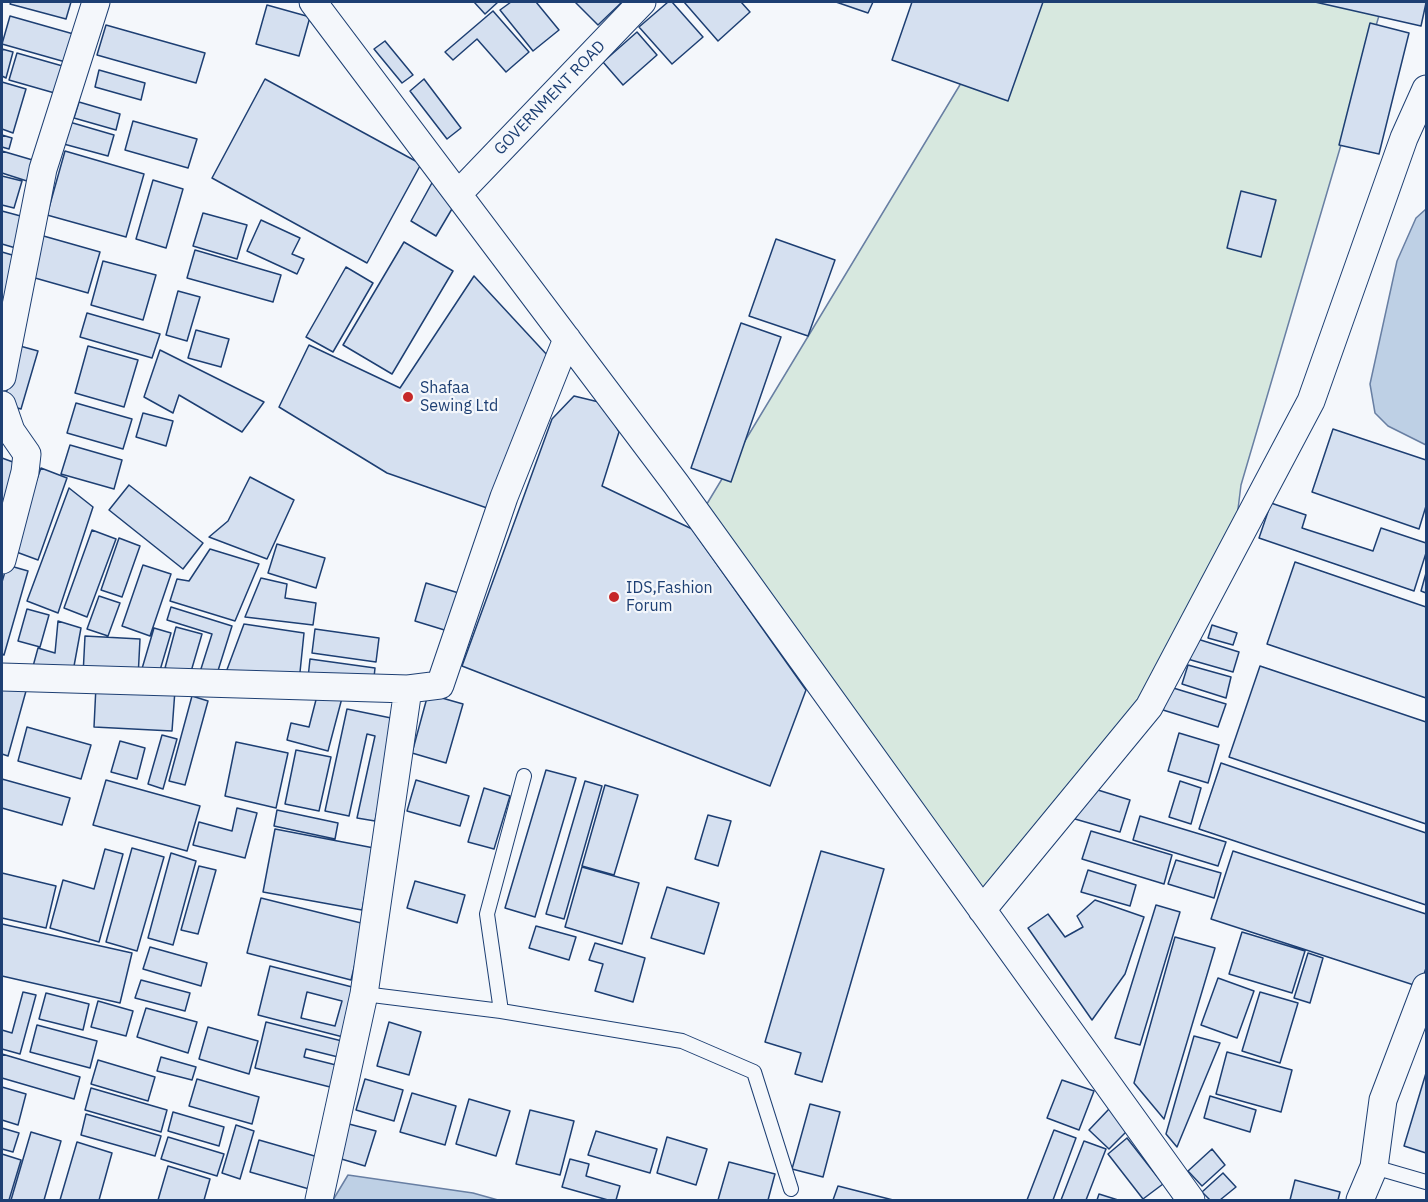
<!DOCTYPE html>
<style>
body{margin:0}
#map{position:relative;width:1428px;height:1202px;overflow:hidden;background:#f4f7fb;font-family:"IBM Plex Sans",sans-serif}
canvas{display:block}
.frame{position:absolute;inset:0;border:3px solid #1d3f73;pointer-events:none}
</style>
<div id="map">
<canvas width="1428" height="1202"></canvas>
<div class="frame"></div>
</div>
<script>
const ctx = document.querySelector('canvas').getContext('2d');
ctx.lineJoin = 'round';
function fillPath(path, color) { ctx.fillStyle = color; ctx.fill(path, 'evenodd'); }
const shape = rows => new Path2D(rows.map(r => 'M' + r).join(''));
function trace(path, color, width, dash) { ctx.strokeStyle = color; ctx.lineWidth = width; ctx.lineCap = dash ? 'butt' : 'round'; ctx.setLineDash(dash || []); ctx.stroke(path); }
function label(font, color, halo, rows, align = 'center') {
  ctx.font = font + ' "IBM Plex Sans",sans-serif'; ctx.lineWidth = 4.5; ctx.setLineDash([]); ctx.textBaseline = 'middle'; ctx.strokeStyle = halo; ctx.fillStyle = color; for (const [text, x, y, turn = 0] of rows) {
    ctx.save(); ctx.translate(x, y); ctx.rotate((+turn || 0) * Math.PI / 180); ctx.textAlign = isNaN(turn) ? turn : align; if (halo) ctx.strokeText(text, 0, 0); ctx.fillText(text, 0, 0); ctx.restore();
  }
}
const green = shape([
 [1010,2,1383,2,1241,485,1233,549,1149,707,982,910,699,517,1010,2]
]);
const water = shape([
 [1426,209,1426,445,1388,426,1375,413,1370,384,1397,261,1416,218,1426,209],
 [348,1175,473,1193,498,1200,333,1200,348,1175]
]);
const building = shape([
 [11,2,71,2,66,19,10,4,11,2],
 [474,2,498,2,485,14,474,2],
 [511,2,536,2,559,30,533,51,500,10,511,2],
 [575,2,622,2,598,25,575,2],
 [668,2,672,2,703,37,672,64,639,27,668,2],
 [684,2,741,2,750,12,718,41,684,2],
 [836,2,873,2,868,13,836,2],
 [912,2,1043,2,1008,101,892,60,912,2],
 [1315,2,1426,2,1426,3,1421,26,1315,2],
 [267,5,310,17,299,56,256,44,267,5],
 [493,11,529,52,506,72,477,39,453,60,445,52,493,11],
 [10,16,77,35,69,63,2,44,10,16],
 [1370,23,1409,33,1379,154,1339,145,1370,23],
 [106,25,205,53,196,83,97,55,106,25],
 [637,32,657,55,623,85,603,62,637,32],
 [385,41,413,75,402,83,374,49,385,41],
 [2,49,13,52,6,78,2,76,2,49],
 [17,53,66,67,58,94,9,80,17,53],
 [99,70,145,83,141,100,95,87,99,70],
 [265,79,421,164,367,263,212,178,265,79],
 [424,79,461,128,447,139,410,91,424,79],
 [2,82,26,89,13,133,2,129,2,82],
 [79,102,120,114,116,130,74,118,79,102],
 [66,121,114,135,108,156,60,143,66,121],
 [133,121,197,139,188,168,125,150,133,121],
 [2,135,12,138,9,149,2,147,2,135],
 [2,151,36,161,30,182,2,173,2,151],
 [65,151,144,174,126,237,47,215,65,151],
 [2,176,22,181,14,208,2,205,2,176],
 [153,180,183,189,166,248,136,239,153,180],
 [433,181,459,197,436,236,411,221,433,181],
 [1241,191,1276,200,1261,257,1227,248,1241,191],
 [2,211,28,218,19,249,2,244,2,211],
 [203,213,247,225,237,259,193,246,203,213],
 [261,220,300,238,292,254,304,259,297,274,247,251,261,220],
 [40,235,100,252,88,293,28,276,40,235],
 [776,239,835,260,808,336,749,316,776,239],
 [404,242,453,271,392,374,343,345,404,242],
 [195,250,281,275,273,302,187,278,195,250],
 [2,252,19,257,4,310,2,309,2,252],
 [103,261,156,275,143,320,91,305,103,261],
 [346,267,373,283,333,352,306,337,346,267],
 [474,276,549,357,487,508,387,473,279,407,309,345,400,388,474,276],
 [178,291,200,297,187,341,166,335,178,291],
 [87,313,160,334,152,358,80,337,87,313],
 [741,323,781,337,731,482,691,468,741,323],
 [196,330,229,339,221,367,188,358,196,330],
 [20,346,38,351,21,409,3,404,20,346],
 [88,346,138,360,124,407,75,393,88,346],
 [160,350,264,402,242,432,179,395,173,413,144,397,160,350],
 [574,396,603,403,619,432,602,486,692,529,806,690,770,786,462,666,552,419,574,396],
 [76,403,132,419,123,449,67,433,76,403],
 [143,413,173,421,166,446,136,437,143,413],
 [1333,429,1426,460,1426,506,1419,529,1312,492,1333,429],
 [70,445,122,460,114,489,61,474,70,445],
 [2,458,21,465,2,517,2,458],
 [41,468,67,478,38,560,11,550,41,468],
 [250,477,294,500,267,559,209,537,228,521,250,477],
 [129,485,203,543,183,569,109,510,129,485],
 [69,488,93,507,58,613,27,601,69,488],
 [1271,503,1306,515,1302,528,1373,551,1381,528,1426,543,1426,553,1414,591,1259,538,1271,503],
 [92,530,116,539,87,617,64,608,92,530],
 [119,538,140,546,122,597,101,590,119,538],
 [277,544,325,558,316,588,268,573,277,544],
 [210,549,259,564,235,621,170,601,177,579,189,581,210,549],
 [1295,562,1426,607,1426,698,1267,644,1295,562],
 [7,565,28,571,4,655,2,654,2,582,7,565],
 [143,565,171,574,150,636,122,626,143,565],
 [1426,573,1426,593,1421,591,1426,573],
 [261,578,287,584,285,598,316,603,313,625,245,617,261,578],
 [426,583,462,594,451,632,415,621,426,583],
 [99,596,120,603,108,636,87,629,99,596],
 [171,607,232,626,216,677,200,672,212,634,167,620,171,607],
 [27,609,49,615,40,647,18,641,27,609],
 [58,621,81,628,72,677,32,670,38,648,55,653,58,621],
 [244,624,304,633,299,682,225,675,244,624],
 [1212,625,1237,633,1233,645,1208,638,1212,625],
 [176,627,202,634,190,675,165,668,176,627],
 [154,628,171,633,158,677,141,672,154,628],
 [315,629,379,638,376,662,312,653,315,629],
 [85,636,140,639,138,678,83,675,85,636],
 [1191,637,1239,652,1233,672,1184,658,1191,637],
 [310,659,375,668,373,687,308,678,310,659],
 [1188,665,1231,677,1226,698,1182,684,1188,665],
 [1260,666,1426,722,1426,824,1229,757,1260,666],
 [2,684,26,691,8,756,2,754,2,684],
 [96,686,175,690,172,731,94,727,96,686],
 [1170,687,1226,704,1218,727,1163,710,1170,687],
 [318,692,342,698,328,751,287,740,291,723,309,727,318,692],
 [428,694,463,704,446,763,412,753,428,694],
 [192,696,208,701,185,785,169,781,192,696],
 [347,709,396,719,375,821,357,818,375,736,367,734,349,816,325,811,347,709],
 [27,727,91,745,81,779,18,761,27,727],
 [1179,733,1219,745,1208,783,1168,771,1179,733],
 [162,735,177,739,163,789,148,784,162,735],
 [120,741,145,748,137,779,111,772,120,741],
 [236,742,288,753,276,808,225,796,236,742],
 [296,750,331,757,319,811,285,804,296,750],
 [1221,763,1426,833,1426,905,1199,829,1221,763],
 [546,770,576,778,535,917,505,908,546,770],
 [2,779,70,798,62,825,2,808,2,779],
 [106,780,200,806,187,851,93,825,106,780],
 [416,780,469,796,460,826,407,811,416,780],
 [585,781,602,786,564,919,546,914,585,781],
 [1180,781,1201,788,1191,824,1169,817,1180,781],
 [605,785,638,795,614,875,582,866,605,785],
 [1085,786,1130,800,1120,832,1075,819,1085,786],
 [484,788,510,796,494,849,468,842,484,788],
 [237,808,257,813,245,858,193,845,199,822,232,831,237,808],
 [277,810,338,823,335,839,274,826,277,810],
 [708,815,731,821,718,866,695,859,708,815],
 [1140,816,1226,842,1218,866,1133,840,1140,816],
 [275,829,374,848,362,910,263,892,275,829],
 [1091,831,1172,855,1164,884,1082,859,1091,831],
 [132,848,164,857,137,951,106,942,132,848],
 [105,849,123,854,99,942,50,928,63,880,94,889,105,849],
 [821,851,884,869,822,1082,795,1074,801,1053,765,1042,821,851],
 [1233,851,1426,914,1426,968,1420,987,1211,919,1233,851],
 [171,853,196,861,173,945,148,938,171,853],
 [1176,860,1221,873,1214,898,1168,884,1176,860],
 [199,866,216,870,198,934,181,930,199,866],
 [582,867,639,883,622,944,565,927,582,867],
 [1088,870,1136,885,1130,906,1081,892,1088,870],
 [2,873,56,886,46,928,2,918,2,873],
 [415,881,465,895,457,923,407,908,415,881],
 [667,887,719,903,704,954,651,938,667,887],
 [261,898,365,924,351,980,247,953,261,898],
 [1095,900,1144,917,1125,974,1092,1020,1028,928,1048,914,1065,937,1083,927,1077,916,1095,900],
 [1156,905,1180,912,1140,1045,1115,1038,1156,905],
 [2,924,132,953,120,1003,2,976,2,924],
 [536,926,576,937,569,960,529,948,536,926],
 [1242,932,1305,951,1292,993,1229,974,1242,932],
 [1175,937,1215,948,1164,1119,1134,1083,1175,937],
 [595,943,645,958,633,1002,595,991,603,964,589,960,595,943],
 [150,947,207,963,201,986,143,969,150,947],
 [1308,953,1323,958,1310,1003,1294,998,1308,953],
 [270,966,356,988,343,1037,258,1015,270,966],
 [307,992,342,1001,335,1026,301,1018,307,992],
 [1218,978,1254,991,1237,1038,1201,1025,1218,978],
 [141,980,190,993,185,1011,135,998,141,980],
 [23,992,36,995,20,1054,2,1049,2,1030,12,1033,23,992],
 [1260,992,1298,1003,1280,1063,1242,1051,1260,992],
 [46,993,89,1004,83,1030,39,1019,46,993],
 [98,1001,133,1011,126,1036,91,1027,98,1001],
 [146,1008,197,1022,188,1053,137,1037,146,1008],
 [266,1022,346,1042,342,1058,306,1049,304,1057,340,1066,334,1088,255,1068,266,1022],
 [389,1022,421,1032,409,1075,377,1066,389,1022],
 [37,1025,97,1041,90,1068,30,1052,37,1025],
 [208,1027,258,1041,249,1074,199,1059,208,1027],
 [1194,1036,1220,1043,1177,1147,1166,1134,1194,1036],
 [1227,1052,1292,1070,1281,1112,1216,1094,1227,1052],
 [2,1054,80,1077,74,1099,2,1078,2,1054],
 [161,1057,196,1067,192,1080,157,1071,161,1057],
 [98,1060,155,1077,148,1101,91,1084,98,1060],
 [1426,1073,1426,1153,1404,1146,1426,1073],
 [197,1079,259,1097,252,1124,189,1106,197,1079],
 [365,1079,403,1090,394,1121,356,1110,365,1079],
 [1062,1080,1094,1091,1079,1130,1047,1118,1062,1080],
 [2,1087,26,1094,18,1125,2,1120,2,1087],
 [91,1088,167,1110,161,1132,85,1110,91,1088],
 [412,1093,456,1106,445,1145,400,1132,412,1093],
 [1210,1096,1256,1110,1250,1132,1204,1118,1210,1096],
 [469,1099,510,1111,496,1156,456,1144,469,1099],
 [810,1104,840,1112,823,1177,792,1169,810,1104],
 [1109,1109,1129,1129,1109,1149,1089,1130,1109,1109],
 [530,1110,574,1121,560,1175,516,1164,530,1110],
 [173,1112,224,1127,219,1146,168,1131,173,1112],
 [86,1114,161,1136,155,1156,81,1135,86,1114],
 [349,1124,376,1131,365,1166,338,1158,349,1124],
 [236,1125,254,1131,240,1179,222,1173,236,1125],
 [2,1128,19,1133,13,1152,2,1149,2,1128],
 [1054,1130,1076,1138,1053,1200,1027,1200,1054,1130],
 [596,1131,657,1149,650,1173,588,1155,596,1131],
 [31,1132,61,1141,44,1200,11,1200,31,1132],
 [168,1137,224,1154,217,1176,161,1159,168,1137],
 [667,1137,707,1149,696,1185,657,1173,667,1137],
 [1127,1138,1163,1184,1143,1199,1108,1154,1127,1138],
 [259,1140,318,1157,309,1189,250,1172,259,1140],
 [1084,1141,1106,1149,1086,1200,1061,1200,1084,1141],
 [77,1142,112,1153,99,1200,60,1200,77,1142],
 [1212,1149,1225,1165,1202,1186,1188,1171,1212,1149],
 [2,1154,21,1160,9,1200,2,1200,2,1154],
 [570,1159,589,1164,586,1176,620,1186,616,1200,608,1200,562,1187,570,1159],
 [729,1162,775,1174,768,1200,718,1200,729,1162],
 [168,1166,210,1179,204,1200,158,1200,168,1166],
 [1223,1173,1236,1187,1220,1200,1210,1200,1202,1192,1223,1173],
 [1295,1180,1340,1192,1338,1200,1290,1200,1295,1180],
 [838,1186,893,1200,833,1200,838,1186],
 [1099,1194,1118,1200,1097,1200,1099,1194]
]);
const lane = shape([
 [364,994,501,1011,682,1041,754,1072,791,1189],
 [501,1011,487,914,524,776],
 [1374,1167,1426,1182]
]);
const street = shape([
 [313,2,676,484,1191,1200],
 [458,194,642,2],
 [2,377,43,169,96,2],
 [2,405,11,431,27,454,25,472,2,560],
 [2,677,408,689,440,685,504,497,567,339],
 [982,910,1149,707,1311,401,1404,138,1426,89],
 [319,1200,364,994,408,689],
 [1360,1200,1374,1167,1383,1100,1426,987]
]);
const markers = [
 [408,397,6,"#c62828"],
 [614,597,6,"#c62828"]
];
const streetNames = [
 ["GOVERNMENT ROAD",550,98,-46]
];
const poiNames = [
 ["Shafaa",420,388],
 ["Sewing Ltd",420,406],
 ["IDS,Fashion",626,588],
 ["Forum",626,606]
];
fillPath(green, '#d7e8df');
trace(green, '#687fa3', 1.5);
fillPath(water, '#bed0e5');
trace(water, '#687fa3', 1.5);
fillPath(building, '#d5e0f0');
trace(building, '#1d3f73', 1.5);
trace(lane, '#1d3f73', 16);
trace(street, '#1d3f73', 29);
trace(lane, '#f4f7fb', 14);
trace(street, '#f4f7fb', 27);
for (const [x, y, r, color] of markers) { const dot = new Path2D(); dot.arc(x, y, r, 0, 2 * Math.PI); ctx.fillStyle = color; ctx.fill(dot); trace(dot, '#f4f7fb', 2); }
label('16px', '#1d3f73', '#f4f7fb', streetNames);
label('16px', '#1d3f73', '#f4f7fb', poiNames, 'left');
</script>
